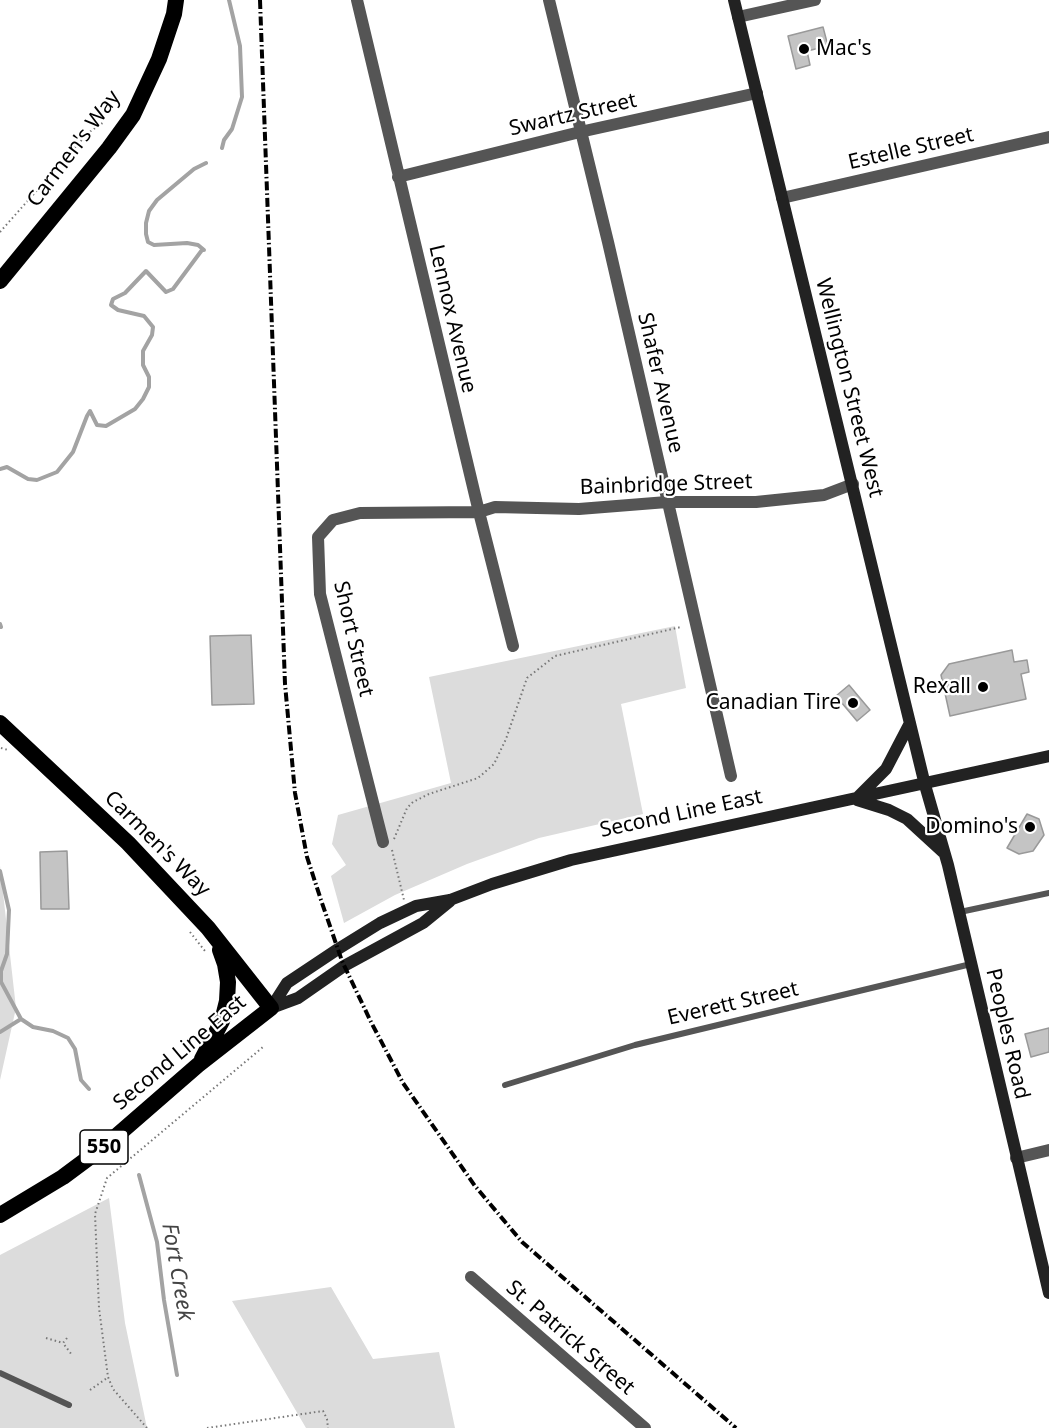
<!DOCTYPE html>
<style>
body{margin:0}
canvas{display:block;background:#fff}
</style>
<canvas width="1049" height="1428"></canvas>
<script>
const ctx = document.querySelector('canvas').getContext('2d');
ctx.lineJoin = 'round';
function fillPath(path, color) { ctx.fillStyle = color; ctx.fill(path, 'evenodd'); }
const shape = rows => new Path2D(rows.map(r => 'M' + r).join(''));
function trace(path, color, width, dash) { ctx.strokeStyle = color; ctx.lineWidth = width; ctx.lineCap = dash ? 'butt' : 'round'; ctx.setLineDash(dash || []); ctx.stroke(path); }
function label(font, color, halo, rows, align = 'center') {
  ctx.font = font + ' "Noto Sans",sans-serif'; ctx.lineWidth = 4.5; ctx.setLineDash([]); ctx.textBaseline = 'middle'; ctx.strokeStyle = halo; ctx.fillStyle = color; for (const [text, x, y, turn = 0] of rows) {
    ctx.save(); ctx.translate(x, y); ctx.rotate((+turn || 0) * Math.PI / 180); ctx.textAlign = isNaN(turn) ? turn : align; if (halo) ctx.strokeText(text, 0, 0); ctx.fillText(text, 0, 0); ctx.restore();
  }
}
const green = shape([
 [675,626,686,688,621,704,643,814,539,838,467,864,395,895,344,923,331,876,346,865,332,844,338,815,451,783,429,677],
 [0,866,16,1008,0,1080],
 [109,1198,125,1323,147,1428,0,1428,0,1255],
 [331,1287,373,1359,439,1352,455,1428,306,1428,232,1301]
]);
const stream = shape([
 [222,148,224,140,232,129,242,97,240,46,229,0],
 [0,469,7,467,28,479,37,480,57,472,73,452,87,416,90,411,97,425,106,426,135,409,143,399,149,387,149,377,143,365,143,351,152,335,153,327,144,316,118,310,111,305,113,299,125,293,146,271,166,292,173,289,202,250,204,250,198,245,187,243,154,245,148,242,146,234,146,223,149,211,157,200,194,169,206,163],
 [0,624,1,627],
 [0,871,9,910,7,954,1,971,1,982,21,1019,33,1027,53,1031,68,1038,75,1049,81,1080,89,1089],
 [0,1032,21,1019],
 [139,1175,157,1242,164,1300,177,1375]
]);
const building = shape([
 [823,27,828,46,807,51,810,65,796,69,788,36,823,27],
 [251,635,254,704,212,705,210,636,251,635],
 [1012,650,1014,662,1027,660,1029,672,1021,674,1026,699,950,716,941,675,949,664,1012,650],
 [849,685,870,710,857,721,836,696,849,685],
 [1027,814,1039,819,1044,835,1033,851,1019,854,1007,848,1027,814],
 [67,851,69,909,41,909,40,852,67,851],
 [1049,1028,1049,1052,1031,1057,1025,1034,1049,1028]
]);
const path = shape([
 [0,232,88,133,104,122],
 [1,748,8,750],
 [394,839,407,808,413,802,429,794,478,778,494,764,506,739,527,678,555,656,681,627],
 [392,850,404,900],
 [190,932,205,951],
 [46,1338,63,1343],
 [67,1338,63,1343,72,1355],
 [90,1390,107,1378],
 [147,1428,113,1389,108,1377,99,1308,95,1214,107,1178,263,1047],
 [207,1428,323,1411,327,1419,328,1428]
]);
const service = shape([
 [960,912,1049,893],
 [505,1085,635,1045,971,964],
 [0,1373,69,1405]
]);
const minor = shape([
 [357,0,479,512,513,646],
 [549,0,608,242,731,776],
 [738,17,815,0],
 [398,177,580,132,757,93],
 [782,198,1049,137],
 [383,842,320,594,318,537,333,520,360,513,479,512,495,507,579,509,667,502,756,502,824,495,853,484],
 [1016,1158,1049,1150],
 [471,1277,645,1428]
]);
const secondary = shape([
 [734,0,925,785,948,865,1049,1293],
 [856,799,886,769,910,723],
 [857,800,889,810,907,819,943,852],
 [271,1008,287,983,338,949,380,923,416,906,450,900,492,884,571,860,1049,756],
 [271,1008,298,998,344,966,423,923,450,901]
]);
const trunk = shape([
 [0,281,109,148,133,115,159,59,174,14,176,0],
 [0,723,128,843,208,928,271,1008,198,1065,106,1145,63,1177,0,1215],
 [202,1059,222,1021,227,1001,228,982,225,964,220,950]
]);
const rail = shape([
 [260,0,285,684,295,793,307,857,321,900,342,961,371,1022,403,1083,475,1186,522,1242,736,1428]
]);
const markers = [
 [804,49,6,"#000"],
 [983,687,6,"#000"],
 [853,703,6,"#000"],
 [1030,827,6,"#000"]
];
const shields = [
 [104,1147,48]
];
const shieldNames = [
 ["550",104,1147]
];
const poiNames = [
 ["Mac's",816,49,"left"],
 ["Rexall",971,687],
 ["Canadian Tire",841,703],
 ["Domino's",1018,827]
];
const streetNames = [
 ["Swartz Street",573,115,-13],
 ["Carmen's Way",74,149,-53],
 ["Estelle Street",911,149,-13],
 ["Lennox Avenue",452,319,77],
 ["Shafer Avenue",660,383,77],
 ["Wellington Street West",849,388,76],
 ["Bainbridge Street",666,485,-2],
 ["Short Street",353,639,77],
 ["Second Line East",681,814,-12],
 ["Carmen's Way",157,844,45],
 ["Everett Street",733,1004,-13],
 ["Peoples Road",1007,1034,77],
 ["Second Line East",180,1053,-40],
 ["St. Patrick Street",570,1338,41]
];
const waterNames = [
 ["Fort Creek",177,1272,80]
];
fillPath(green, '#dcdcdc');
trace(stream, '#a3a3a3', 4);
fillPath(building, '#c4c4c4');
trace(building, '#999', 1.5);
trace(path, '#777', 2, [1.5, 3]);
trace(service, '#555', 6);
trace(minor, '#555', 12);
trace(secondary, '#222', 12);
trace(trunk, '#000', 16);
trace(rail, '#000', 4, [9, 3, 1.5, 3]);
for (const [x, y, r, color] of markers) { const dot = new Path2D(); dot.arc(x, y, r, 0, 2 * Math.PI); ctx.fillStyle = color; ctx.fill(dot); trace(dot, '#fff', 2); }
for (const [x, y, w] of shields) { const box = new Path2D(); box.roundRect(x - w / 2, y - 17, w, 34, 4.5); ctx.fillStyle = '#fff'; ctx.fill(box); trace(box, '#000', 1.5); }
label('bold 20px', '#000', null, shieldNames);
label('21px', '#000', '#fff', poiNames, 'right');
label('21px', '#000', '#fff', streetNames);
label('italic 22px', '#444', '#fff', waterNames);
</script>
